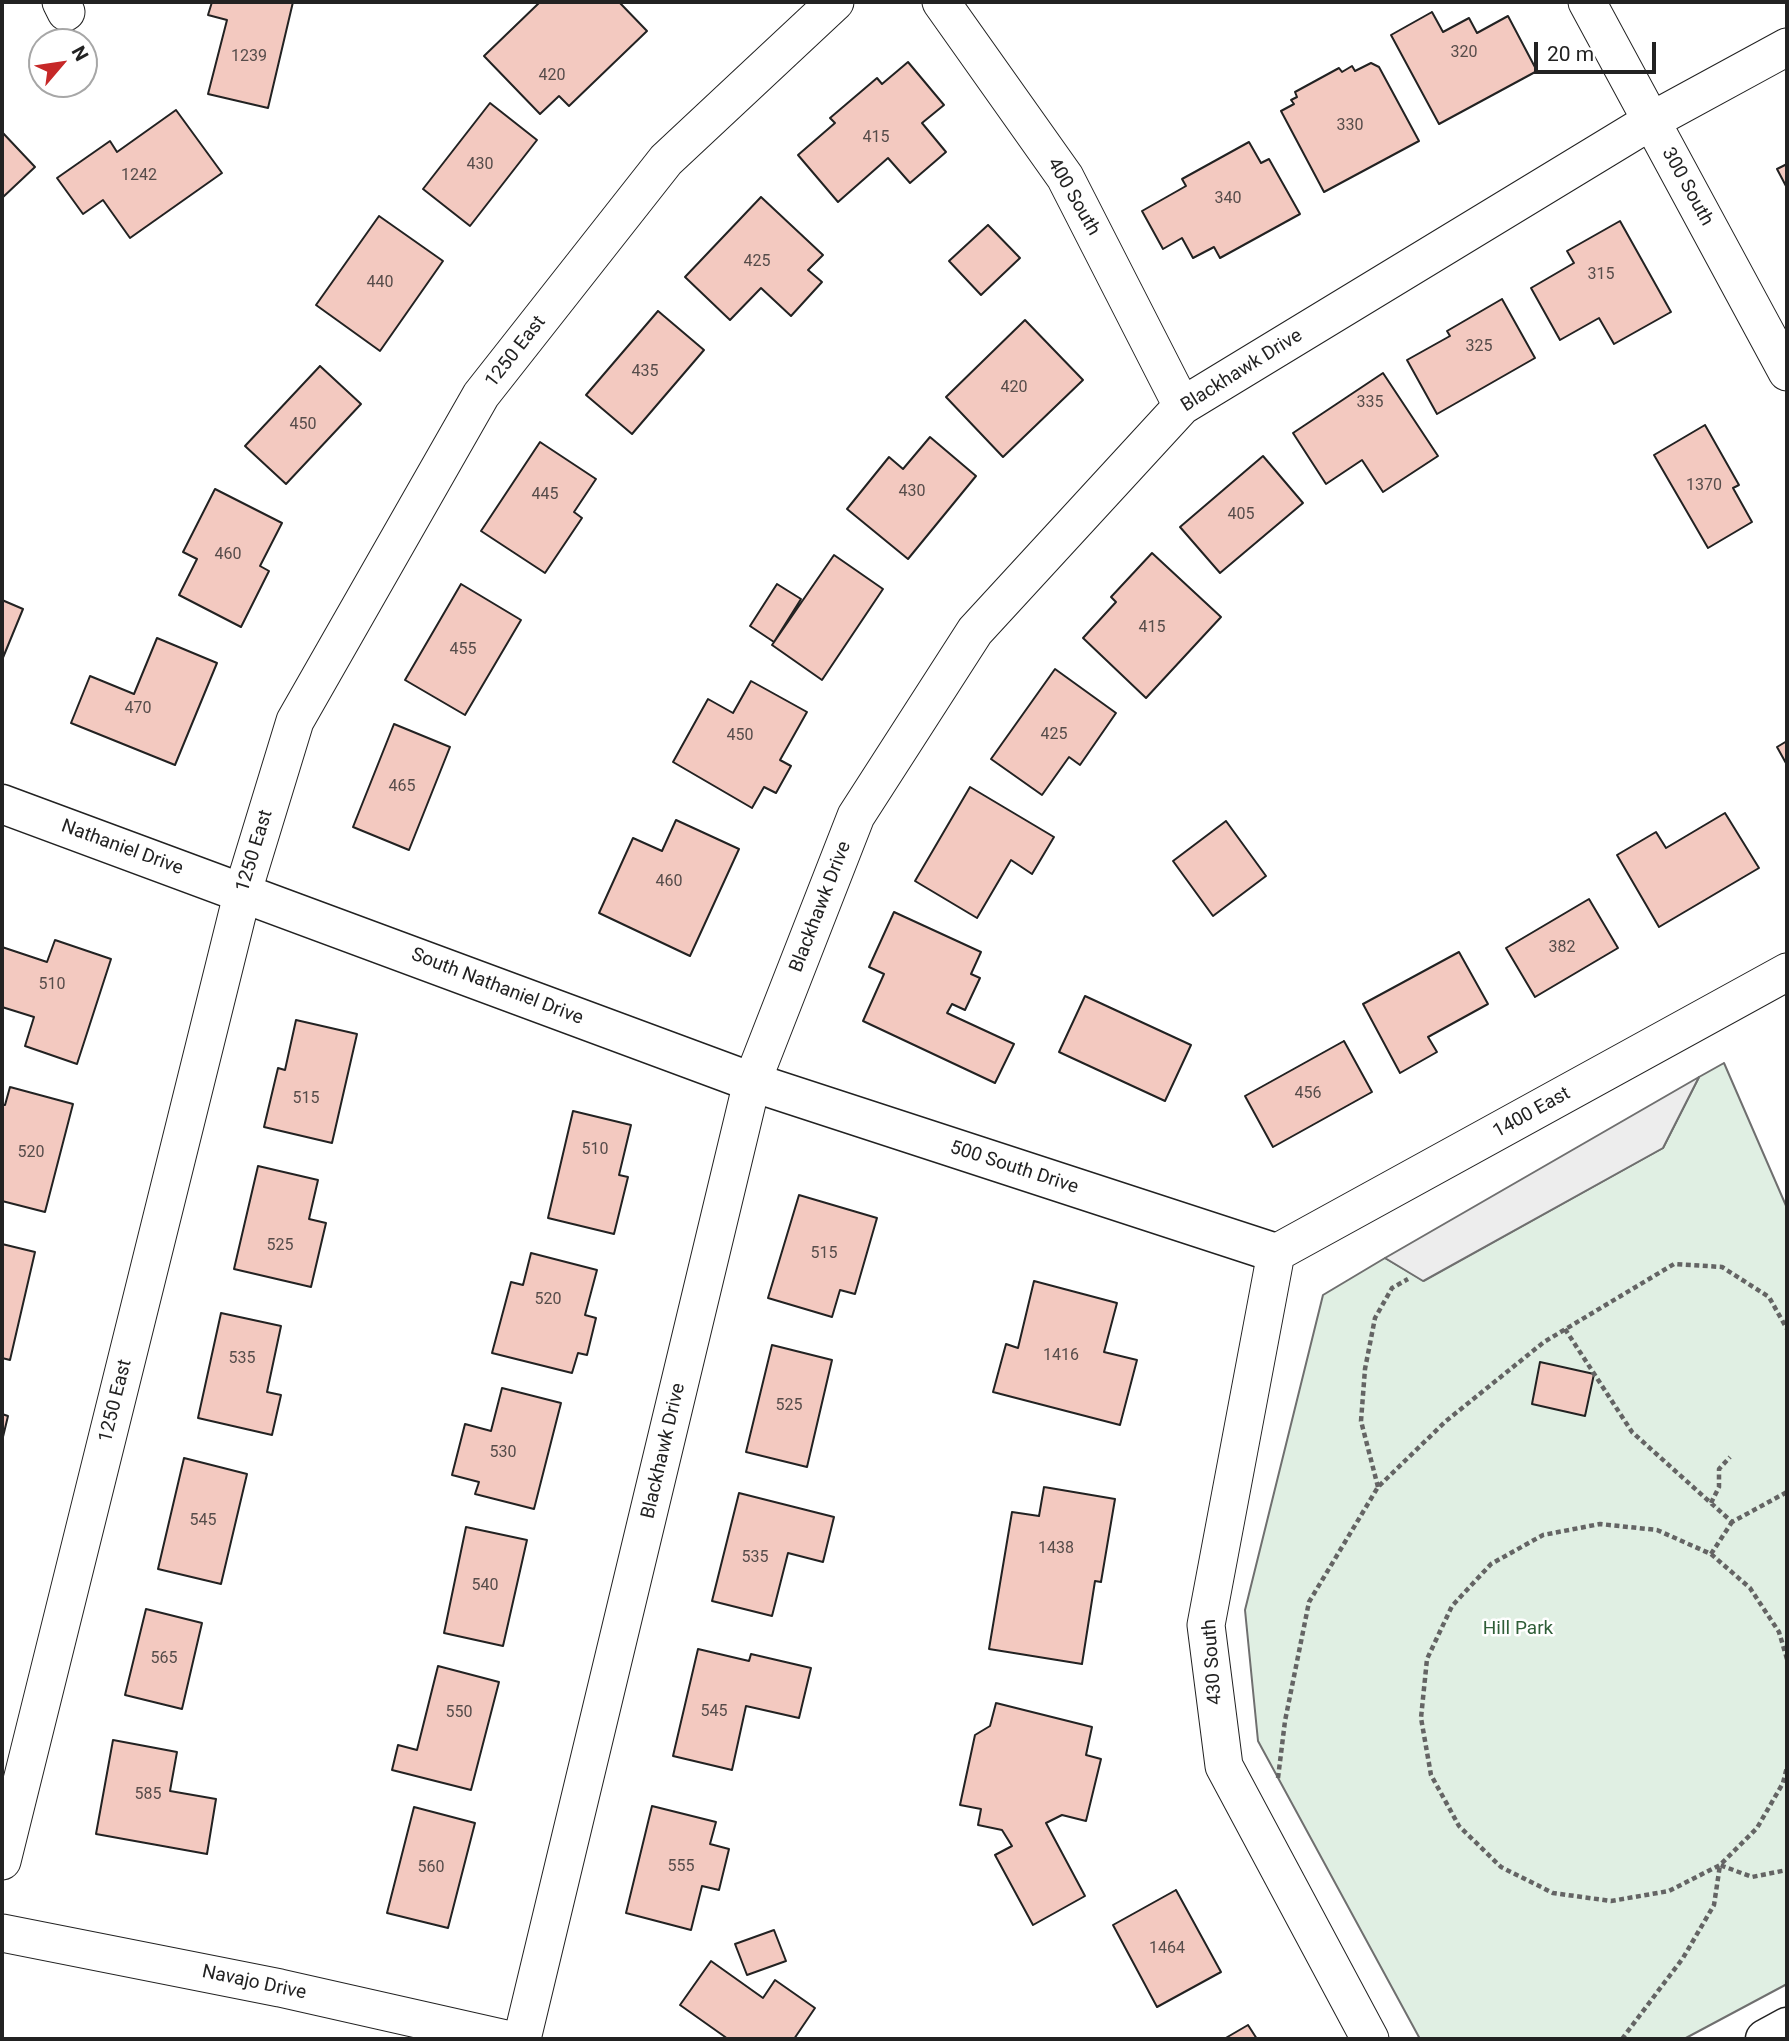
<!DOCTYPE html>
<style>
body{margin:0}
#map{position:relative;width:1789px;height:2041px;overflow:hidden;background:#fff;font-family:Roboto,sans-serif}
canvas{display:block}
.frame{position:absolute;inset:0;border:4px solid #222;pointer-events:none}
.north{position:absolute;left:28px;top:28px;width:70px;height:70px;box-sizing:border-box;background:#fff;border:2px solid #a7a7a7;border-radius:50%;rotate:61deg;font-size:19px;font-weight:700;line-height:28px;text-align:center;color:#222}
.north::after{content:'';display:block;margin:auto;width:24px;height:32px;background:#c62828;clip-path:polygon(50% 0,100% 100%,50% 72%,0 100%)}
.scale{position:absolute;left:1534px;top:42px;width:122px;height:32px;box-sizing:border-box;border:4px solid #222;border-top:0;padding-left:9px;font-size:21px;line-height:24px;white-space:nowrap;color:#222;-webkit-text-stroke:5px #fff;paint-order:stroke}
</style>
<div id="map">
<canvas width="1789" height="2041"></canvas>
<div class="frame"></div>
<div class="north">N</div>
<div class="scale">20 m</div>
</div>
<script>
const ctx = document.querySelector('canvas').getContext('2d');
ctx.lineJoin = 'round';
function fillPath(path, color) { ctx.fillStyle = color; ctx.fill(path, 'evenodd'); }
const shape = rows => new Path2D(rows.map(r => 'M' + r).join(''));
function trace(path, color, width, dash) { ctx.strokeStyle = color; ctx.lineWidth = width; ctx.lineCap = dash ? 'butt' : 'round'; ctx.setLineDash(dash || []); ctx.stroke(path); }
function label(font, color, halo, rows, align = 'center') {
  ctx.font = font + ' Roboto,sans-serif'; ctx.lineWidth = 5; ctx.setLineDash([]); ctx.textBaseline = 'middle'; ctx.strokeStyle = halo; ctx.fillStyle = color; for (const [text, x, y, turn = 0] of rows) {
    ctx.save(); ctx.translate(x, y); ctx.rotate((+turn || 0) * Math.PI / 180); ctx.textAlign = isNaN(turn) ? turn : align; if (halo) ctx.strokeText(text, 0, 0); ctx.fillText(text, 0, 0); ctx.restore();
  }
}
const green = shape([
 [1724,1063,1787,1208,1787,1984,1684,2039,1420,2039,1258,1741,1245,1610,1323,1295,1385,1258,1424,1281,1663,1148,1699,1077,1724,1063]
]);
const parking = shape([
 [1699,1077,1663,1148,1423,1281,1385,1258,1699,1077]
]);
const building = shape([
 [212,2,293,2,268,108,208,94,227,20,208,15,212,2],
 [540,2,619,2,647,31,569,106,559,96,540,114,484,56,540,2],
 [1432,12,1443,32,1469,18,1477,33,1508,16,1537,71,1439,124,1391,35,1432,12],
 [908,62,944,105,922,123,946,152,910,183,888,158,838,202,798,155,835,123,830,118,877,78,882,84,908,62],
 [1371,63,1379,67,1419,141,1324,192,1281,111,1294,104,1291,100,1297,97,1295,92,1339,68,1342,72,1352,66,1355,71,1371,63],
 [490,103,537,140,470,226,423,189,490,103],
 [176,110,222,173,130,238,103,200,83,214,57,178,110,141,117,152,176,110],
 [2,132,35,167,2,198,2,132],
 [1249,142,1261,163,1269,159,1300,214,1220,258,1214,247,1193,258,1182,238,1163,249,1142,211,1186,186,1182,179,1249,142],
 [1787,164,1787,188,1777,169,1787,164],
 [761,197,823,255,808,270,822,282,791,316,761,288,730,320,685,277,761,197],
 [379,216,443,261,380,351,316,305,379,216],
 [1620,221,1671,312,1614,344,1599,318,1560,340,1531,288,1574,263,1567,251,1620,221],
 [988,225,1020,258,981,295,949,261,988,225],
 [1502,299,1535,358,1437,414,1407,360,1450,336,1447,331,1502,299],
 [658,311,704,350,632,434,586,395,658,311],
 [1025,320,1083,380,1003,457,946,397,1025,320],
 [320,366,361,404,286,484,245,446,320,366],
 [1383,373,1438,456,1383,492,1362,460,1326,484,1293,433,1383,373],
 [1705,425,1739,485,1733,488,1752,522,1708,548,1654,455,1705,425],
 [930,437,976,476,908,559,847,509,889,457,903,469,930,437],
 [540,442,596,479,574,512,582,518,545,573,481,531,540,442],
 [1263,456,1303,503,1220,573,1180,527,1263,456],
 [215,489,282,523,260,566,269,571,241,627,179,595,197,559,183,552,215,489],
 [1152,553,1221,617,1146,698,1083,638,1116,602,1111,597,1152,553],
 [834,555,883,589,822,680,772,645,834,555],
 [461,584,521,620,465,715,405,680,461,584],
 [777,584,801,599,774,642,750,626,777,584],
 [2,600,23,609,2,660,2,600],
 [157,638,217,663,175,765,71,723,90,676,134,694,157,638],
 [1055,669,1116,713,1080,765,1069,757,1042,795,991,759,1055,669],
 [751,681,807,712,780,760,791,766,776,793,764,787,752,808,673,762,708,699,733,713,751,681],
 [394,724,450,747,409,850,353,827,394,724],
 [1787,741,1787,765,1777,747,1787,741],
 [970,787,1054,837,1032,874,1011,860,977,918,915,881,970,787],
 [1725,813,1759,868,1659,927,1617,855,1656,832,1666,848,1725,813],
 [676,820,739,849,690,956,599,913,633,838,662,851,676,820],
 [1226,821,1266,876,1213,916,1173,861,1226,821],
 [1589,899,1618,948,1535,997,1506,948,1589,899],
 [894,912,981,952,971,974,980,978,965,1010,952,1004,947,1013,1014,1044,995,1083,863,1021,884,974,869,967,894,912],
 [55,940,111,959,77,1064,25,1046,34,1017,2,1007,2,947,47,962,55,940],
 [1459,952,1488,1004,1428,1037,1437,1052,1400,1073,1363,1004,1459,952],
 [1085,996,1191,1045,1165,1101,1059,1052,1085,996],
 [296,1020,357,1034,332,1143,264,1127,278,1068,285,1070,296,1020],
 [1344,1041,1372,1092,1273,1147,1245,1096,1344,1041],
 [10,1087,73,1104,45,1212,2,1201,2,1105,5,1105,10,1087],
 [573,1111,631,1125,619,1175,628,1177,614,1234,548,1218,573,1111],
 [258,1166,318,1180,309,1219,326,1223,311,1287,234,1269,258,1166],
 [799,1195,877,1218,855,1294,840,1290,832,1317,768,1298,799,1195],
 [2,1244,35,1252,10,1360,2,1358,2,1244],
 [531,1253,597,1270,585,1315,596,1318,587,1355,578,1353,572,1373,492,1353,511,1282,523,1285,531,1253],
 [1034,1281,1117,1303,1104,1352,1137,1360,1120,1425,993,1392,1006,1344,1018,1348,1034,1281],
 [221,1313,281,1326,267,1392,281,1395,272,1435,198,1418,221,1313],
 [772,1345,832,1360,807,1467,746,1452,772,1345],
 [1540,1362,1594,1374,1585,1416,1532,1404,1540,1362],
 [502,1388,561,1403,534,1509,475,1494,479,1482,452,1475,465,1424,491,1431,502,1388],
 [2,1414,8,1416,2,1441,2,1414],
 [184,1458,247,1474,221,1584,158,1569,184,1458],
 [1044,1487,1115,1499,1101,1582,1095,1581,1082,1664,989,1649,1012,1512,1039,1516,1044,1487],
 [739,1493,834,1517,823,1562,788,1553,772,1616,712,1601,739,1493],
 [466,1527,527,1540,503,1646,444,1633,466,1527],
 [146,1609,202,1623,182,1709,125,1695,146,1609],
 [698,1649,749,1661,751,1654,811,1668,799,1718,746,1706,732,1770,673,1756,698,1649],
 [438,1666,499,1682,471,1790,392,1770,398,1745,417,1750,438,1666],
 [996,1703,1092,1727,1086,1755,1101,1759,1086,1821,1062,1815,1046,1823,1085,1896,1033,1925,995,1855,1012,1846,1002,1830,978,1825,981,1809,960,1805,975,1735,990,1726,996,1703],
 [113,1740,177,1752,170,1791,216,1799,207,1854,96,1834,113,1740],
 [652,1806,716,1822,710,1844,729,1849,719,1890,702,1886,691,1930,626,1913,652,1806],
 [414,1807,475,1823,448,1928,387,1913,414,1807],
 [1176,1890,1221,1972,1157,2007,1113,1925,1176,1890],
 [774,1930,786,1961,747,1975,735,1944,774,1930],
 [711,1961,763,1998,775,1980,815,2008,794,2039,728,2039,680,2005,711,1961],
 [1248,2025,1257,2039,1224,2039,1248,2025]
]);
const path = shape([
 [1565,1329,1632,1432,1732,1522,1787,1492],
 [1378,1487,1361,1421,1365,1369,1375,1318,1392,1288,1408,1279],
 [1711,1503,1719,1487,1719,1469,1730,1457],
 [1711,1554,1732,1522],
 [1787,1659,1779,1632,1750,1588,1711,1554,1657,1530,1600,1524,1543,1535,1491,1564,1452,1606,1427,1659,1421,1718,1431,1775,1459,1826,1501,1867,1553,1893,1611,1901,1669,1891,1720,1865,1757,1828,1783,1783,1787,1767],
 [1278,1778,1285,1721,1309,1602,1378,1487,1446,1421,1544,1342,1674,1264,1722,1267,1769,1297,1787,1329],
 [1622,2039,1683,1958,1714,1905,1720,1865,1752,1877,1787,1870]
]);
const street = shape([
 [61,2,66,12],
 [941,2,1065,177,1182,406],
 [1587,2,1787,372],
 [2,1861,243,891,295,721,481,395,666,160,835,2],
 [2,1933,280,1988,506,2039],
 [522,2039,752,1082,856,816,975,631,1182,406,1651,121,1787,47],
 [1370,2039,1224,1766,1206,1625,1276,1253,1787,972]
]);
const secondary = shape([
 [2,804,752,1082,1276,1253],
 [1765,2039,1787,2027]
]);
const numberNames = [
 ["320",1464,53],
 ["1239",249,57],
 ["420",552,76],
 ["330",1350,126],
 ["415",876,138],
 ["430",480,165],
 ["1242",139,176],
 ["340",1228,199],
 ["425",757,262],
 ["315",1601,275],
 ["440",380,283],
 ["325",1479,347],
 ["435",645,372],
 ["420",1014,388],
 ["335",1370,403],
 ["450",303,425],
 ["1370",1704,486],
 ["430",912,492],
 ["445",545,495],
 ["405",1241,515],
 ["460",228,555],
 ["415",1152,628],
 ["455",463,650],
 ["470",138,709],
 ["425",1054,735],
 ["450",740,736],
 ["465",402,787],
 ["460",669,882],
 ["382",1562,948],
 ["510",52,985],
 ["456",1308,1094],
 ["515",306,1099],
 ["510",595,1150],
 ["520",31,1153],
 ["525",280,1246],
 ["515",824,1254],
 ["520",548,1300],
 ["1416",1061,1356],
 ["535",242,1359],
 ["525",789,1406],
 ["530",503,1453],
 ["545",203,1521],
 ["1438",1056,1549],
 ["535",755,1558],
 ["540",485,1586],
 ["565",164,1659],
 ["545",714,1712],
 ["550",459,1713],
 ["585",148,1795],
 ["555",681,1867],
 ["560",431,1868],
 ["1464",1167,1949]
];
const streetNames = [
 ["300 South",1687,187,61],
 ["400 South",1073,197,60],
 ["1250 East",516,352,-52],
 ["Blackhawk Drive",1242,371,-32],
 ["Nathaniel Drive",122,848,20],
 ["1250 East",255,851,-73],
 ["Blackhawk Drive",821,907,-69],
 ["South Nathaniel Drive",497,987,21],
 ["1400 East",1532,1113,-29],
 ["500 South Drive",1014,1168,18],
 ["1250 East",116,1401,-76],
 ["Blackhawk Drive",664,1451,-77],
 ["430 South",1213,1662,-94],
 ["Navajo Drive",254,1983,12]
];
const parkNames = [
 ["Hill Park",1518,1629]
];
fillPath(green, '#e0efe3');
trace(green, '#6f6f6f', 2);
fillPath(parking, '#ededed');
trace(parking, '#6f6f6f', 2);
fillPath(building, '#f3c9c0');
trace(building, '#222', 2);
trace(street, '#222', 39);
trace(secondary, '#222', 41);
trace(path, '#646464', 4.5, [5, 3.5]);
trace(street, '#fff', 37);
trace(secondary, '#fff', 38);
label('16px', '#564c4a', null, numberNames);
label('19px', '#222', '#fff', streetNames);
label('19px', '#2f5e38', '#fff', parkNames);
</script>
